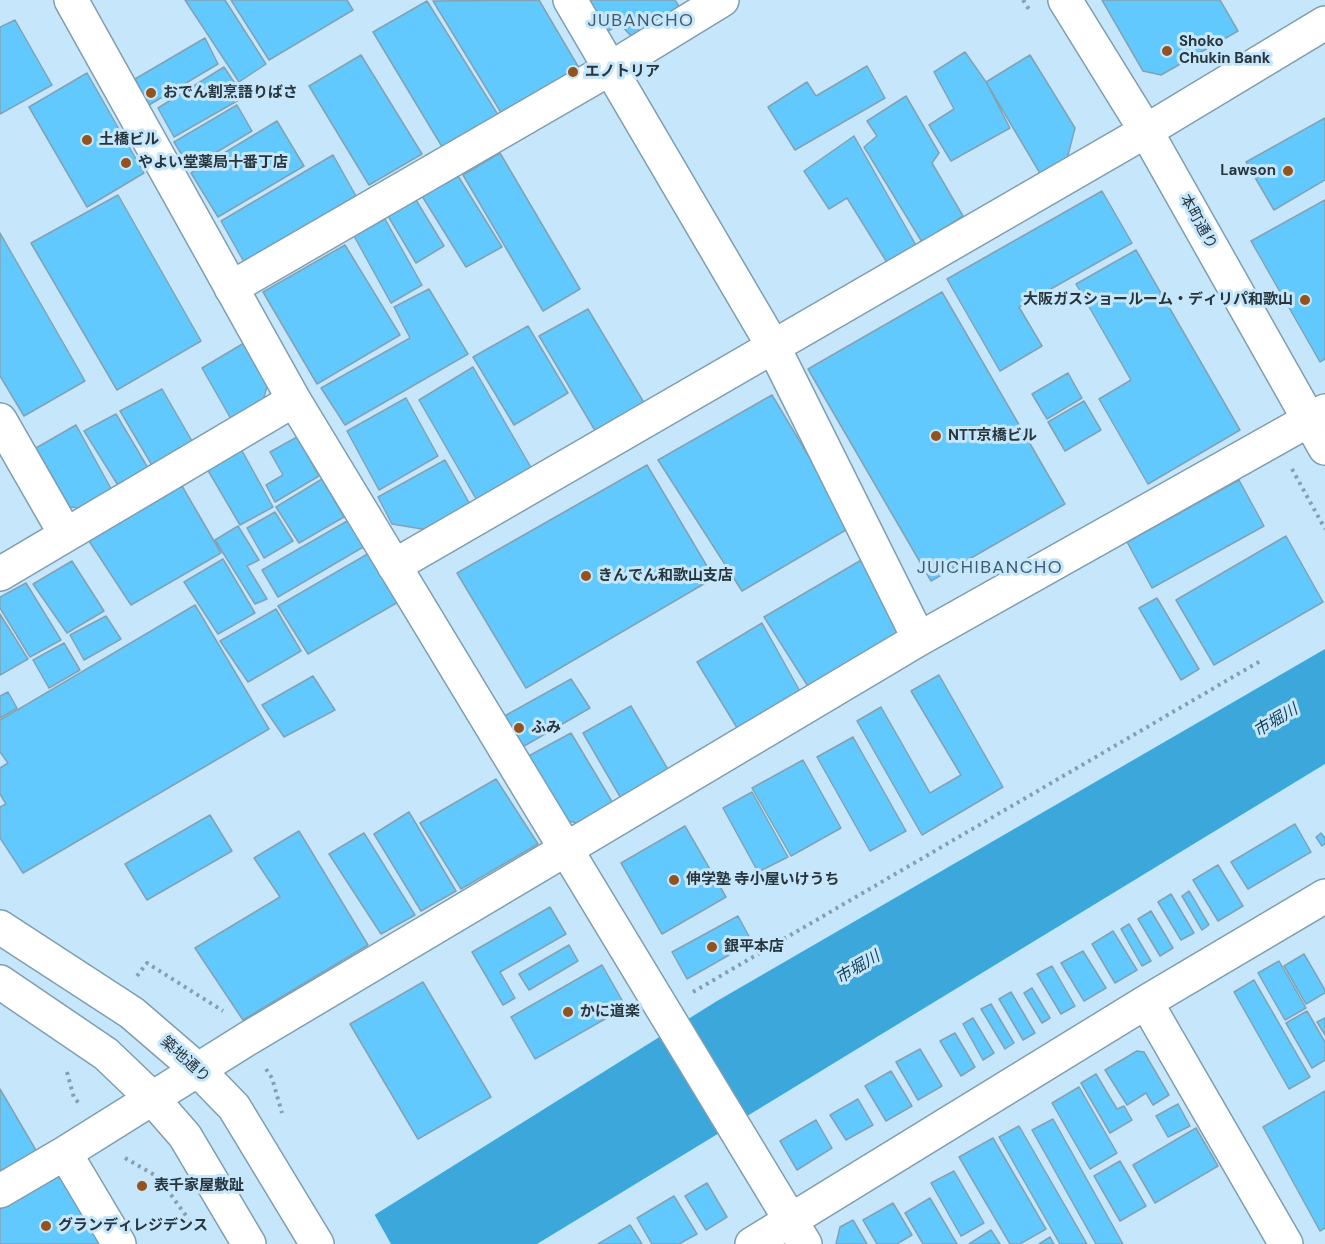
<!DOCTYPE html>
<meta charset="utf-8">
<style>
body{margin:0}
canvas{display:block;background:#c6e7fb}
</style>
<canvas width="1325" height="1244"></canvas>
<script>
const ctx = document.querySelector('canvas').getContext('2d');
ctx.lineJoin = 'round';
function fillPath(path, color) { ctx.fillStyle = color; ctx.fill(path, 'evenodd'); }
const shape = rows => new Path2D(rows.map(r => 'M' + r).join(''));
function trace(path, color, width, dash) { ctx.strokeStyle = color; ctx.lineWidth = width; ctx.lineCap = dash ? 'butt' : 'round'; ctx.setLineDash(dash || []); ctx.stroke(path); }
function label(font, color, halo, rows, align = 'center') {
  ctx.font = font + ' "DM Sans","Noto Sans JP",sans-serif'; ctx.lineWidth = 6; ctx.setLineDash([]); ctx.textBaseline = 'middle'; ctx.strokeStyle = halo; ctx.fillStyle = color; for (const [text, x, y, turn = 0] of rows) {
    ctx.save(); ctx.translate(x, y); ctx.rotate((+turn || 0) * Math.PI / 180); ctx.textAlign = isNaN(turn) ? turn : align; if (halo) ctx.strokeText(text, 0, 0); ctx.fillText(text, 0, 0); ctx.restore();
  }
}
const water = shape([
 [1325,649,1325,764,537,1244,328,1244,717,1001]
]);
const pier = shape([
 [373,1212,391,1244,325,1244,326,1241]
]);
const building = shape([
 [185,0,225,0,266,64,239,82,185,0],
 [231,0,347,0,353,10,269,60,231,0],
 [539,0,582,73,505,119,433,1,539,0],
 [584,0,675,0,680,8,632,37,620,24,603,34,584,0],
 [1102,0,1220,0,1238,31,1161,75,1143,71,1102,0],
 [427,1,500,118,444,150,373,32,427,1],
 [15,20,52,85,0,114,0,27,15,20],
 [205,38,218,64,149,105,135,79,205,38],
 [965,52,986,82,1010,128,951,161,929,125,954,109,934,72,965,52],
 [361,55,422,154,369,185,309,86,361,55],
 [1030,55,1075,128,1067,159,1041,175,986,82,1030,55],
 [867,66,885,98,795,150,768,107,807,82,816,96,867,66],
 [224,67,244,97,174,137,158,108,224,67],
 [87,73,144,173,87,207,29,107,87,73],
 [906,96,939,153,932,163,963,216,922,242,864,147,877,136,867,121,906,96],
 [237,105,252,131,190,168,174,142,237,105],
 [1325,118,1325,180,1274,210,1246,162,1325,118],
 [277,121,304,166,218,217,191,173,277,121],
 [854,136,917,247,888,264,847,198,829,209,804,171,854,136],
 [500,153,580,289,543,311,463,175,500,153],
 [333,155,356,196,244,262,221,221,333,155],
 [458,176,502,247,466,267,422,196,458,176],
 [1102,191,1132,243,1019,307,1042,346,1000,371,947,279,1102,191],
 [118,195,201,341,117,390,31,243,118,195],
 [416,200,444,246,416,263,388,216,416,200],
 [1325,200,1325,359,1320,362,1251,241,1325,200],
 [385,219,422,285,391,303,354,236,385,219],
 [0,233,85,381,24,416,0,376,0,233],
 [345,245,400,335,317,384,263,292,345,245],
 [1136,250,1240,430,1148,484,1099,399,1131,380,1076,284,1136,250],
 [429,289,468,354,345,425,321,388,410,338,394,307,429,289],
 [942,292,1065,504,931,581,808,369,942,292],
 [588,309,649,411,600,439,539,336,588,309],
 [528,326,568,393,514,425,473,357,528,326],
 [244,343,268,383,263,401,231,419,202,368,244,343],
 [473,367,533,471,479,504,419,400,473,367],
 [1068,373,1082,398,1047,419,1032,394,1068,373],
 [162,389,196,448,156,472,120,411,162,389],
 [772,395,851,527,742,591,658,460,772,395],
 [406,398,438,456,379,490,347,431,406,398],
 [1084,401,1101,430,1065,451,1048,422,1084,401],
 [116,414,151,473,121,490,84,431,116,414],
 [76,425,114,494,87,509,70,507,36,448,76,425],
 [297,437,319,476,275,502,266,485,283,475,270,452,297,437],
 [240,447,273,507,240,525,206,467,240,447],
 [445,460,471,506,428,530,392,524,378,497,445,460],
 [647,465,714,578,526,688,457,573,647,465],
 [322,479,344,517,299,543,276,507,322,479],
 [1239,480,1264,526,1152,588,1127,542,1239,480],
 [182,486,221,553,131,605,89,541,182,486],
 [275,512,293,541,264,558,247,528,275,512],
 [349,520,365,546,278,597,262,570,349,520],
 [238,526,259,560,247,566,267,599,255,604,215,540,238,526],
 [1286,536,1323,602,1214,665,1176,600,1286,536],
 [371,552,400,601,308,654,278,606,371,552],
 [223,559,255,613,218,634,184,582,223,559],
 [863,559,908,635,811,691,764,617,863,559],
 [72,561,104,611,67,633,33,584,72,561],
 [26,583,61,640,30,657,0,608,0,597,26,583],
 [1157,598,1199,669,1181,680,1139,608,1157,598],
 [195,605,269,729,23,873,0,838,0,807,6,804,0,794,0,768,8,763,0,752,0,720,195,605],
 [276,609,301,651,248,682,220,641,276,609],
 [0,614,28,659,0,675,0,614],
 [106,616,121,639,84,660,70,635,106,616],
 [762,623,802,695,739,731,697,662,762,623],
 [64,643,80,670,49,688,33,660,64,643],
 [939,675,1003,787,922,835,857,721,881,707,930,793,961,775,911,691,939,675],
 [313,676,335,710,284,737,262,705,313,676],
 [571,679,590,708,519,749,501,718,571,679],
 [8,692,17,708,0,718,0,696,8,692],
 [631,706,670,773,622,800,583,733,631,706],
 [571,733,614,805,581,824,560,819,523,759,571,733],
 [853,737,906,831,870,851,817,757,853,737],
 [803,760,841,828,791,856,752,788,803,760],
 [496,779,538,844,461,889,420,823,496,779],
 [752,792,788,857,758,872,723,808,752,792],
 [409,812,456,891,421,911,374,834,409,812],
 [210,815,232,851,147,900,125,864,210,815],
 [1295,824,1311,852,1248,889,1231,862,1295,824],
 [685,826,726,897,662,934,621,863,685,826],
 [299,831,368,945,243,1020,195,948,280,897,254,858,299,831],
 [364,833,415,915,381,934,329,854,364,833],
 [1321,833,1325,838,1325,844,1322,846,1316,837,1321,833],
 [1218,865,1243,906,1218,921,1193,880,1218,865],
 [1189,891,1209,925,1202,930,1182,896,1189,891],
 [1171,894,1194,933,1181,940,1158,902,1171,894],
 [550,907,566,934,500,972,515,998,503,1005,472,952,550,907],
 [1151,911,1173,948,1160,956,1138,919,1151,911],
 [738,916,752,942,687,979,672,952,738,916],
 [1129,924,1151,961,1142,966,1121,929,1129,924],
 [1113,931,1137,970,1115,983,1092,944,1113,931],
 [569,945,578,961,529,990,519,974,569,945],
 [1083,951,1106,988,1084,1001,1061,963,1083,951],
 [1304,954,1325,990,1325,993,1306,1004,1284,966,1304,954],
 [1279,961,1306,1008,1285,1020,1258,973,1279,961],
 [602,965,626,1007,535,1059,511,1017,602,965],
 [1052,966,1075,1006,1061,1014,1037,974,1052,966],
 [1254,980,1310,1077,1289,1089,1234,992,1254,980],
 [423,982,491,1097,418,1139,350,1024,423,982],
 [1032,988,1050,1018,1042,1023,1024,993,1032,988],
 [1011,992,1035,1033,1023,1040,999,999,1011,992],
 [991,1004,1014,1043,1005,1049,981,1009,991,1004],
 [1307,1011,1325,1042,1325,1060,1312,1068,1286,1023,1307,1011],
 [973,1018,994,1053,983,1060,963,1024,973,1018],
 [1325,1018,1325,1035,1317,1022,1325,1018],
 [955,1033,975,1067,961,1076,940,1041,955,1033],
 [920,1049,942,1086,918,1100,896,1062,920,1049],
 [1137,1051,1144,1052,1169,1095,1153,1105,1146,1093,1127,1105,1105,1070,1137,1051],
 [891,1071,912,1106,886,1121,865,1086,891,1071],
 [1096,1074,1117,1109,1124,1106,1132,1120,1110,1133,1081,1083,1096,1074],
 [1079,1087,1117,1153,1090,1169,1052,1103,1079,1087],
 [0,1089,37,1152,0,1174,0,1089],
 [1325,1091,1325,1228,1320,1231,1263,1127,1325,1091],
 [858,1099,873,1125,846,1140,830,1115,858,1099],
 [1178,1104,1190,1126,1168,1137,1156,1116,1178,1104],
 [1053,1119,1123,1244,1096,1244,1032,1130,1053,1119],
 [816,1120,832,1148,797,1170,780,1141,816,1120],
 [1019,1126,1087,1244,1060,1244,999,1137,1019,1126],
 [1196,1128,1218,1166,1155,1203,1133,1165,1196,1128],
 [993,1138,1046,1229,1020,1244,1010,1244,959,1157,993,1138],
 [1120,1161,1146,1206,1120,1221,1094,1176,1120,1161],
 [954,1171,984,1223,961,1236,931,1183,954,1171],
 [59,1173,102,1244,0,1244,0,1208,59,1173],
 [707,1183,727,1217,706,1230,685,1196,707,1183],
 [674,1196,697,1234,679,1244,652,1244,637,1218,674,1196],
 [930,1198,957,1244,923,1244,905,1213,930,1198],
 [893,1203,912,1235,897,1244,877,1244,863,1220,893,1203],
 [853,1220,867,1244,836,1244,840,1227,853,1220],
 [630,1225,642,1244,598,1244,630,1225],
 [991,1230,1000,1244,969,1244,991,1230],
 [1050,1237,1054,1244,1039,1244,1050,1237]
]);
const path = shape([
 [1023,0,1030,11],
 [1292,469,1325,529],
 [137,976,147,963,223,1011],
 [693,992,1262,660],
 [266,1069,272,1078,282,1113],
 [67,1072,74,1098,80,1104],
 [125,1158,158,1177,195,1228]
]);
const minor = shape([
 [71,0,294,400,805,1244],
 [570,0,773,346,919,639],
 [1065,0,1146,131,1325,448],
 [231,288,611,68,722,0],
 [0,420,66,535],
 [394,566,1146,131,1325,23],
 [0,574,294,400],
 [0,927,132,1013,197,1069,234,1107,317,1244],
 [0,982,106,1054,151,1097,185,1136,249,1244],
 [1146,1002,1286,1244],
 [65,1153,119,1244],
 [0,1191,65,1153,247,1039,919,639,1325,411],
 [752,1244,1146,1002,1325,896]
]);
const markers = [
 [1167,51,6,"#94521f"],
 [573,72,6,"#94521f"],
 [151,93,6,"#94521f"],
 [87,140,6,"#94521f"],
 [126,163,6,"#94521f"],
 [1288,171,6,"#94521f"],
 [1305,300,6,"#94521f"],
 [936,436,6,"#94521f"],
 [586,576,6,"#94521f"],
 [519,728,6,"#94521f"],
 [674,880,6,"#94521f"],
 [712,947,6,"#94521f"],
 [568,1012,6,"#94521f"],
 [142,1186,6,"#94521f"],
 [46,1226,6,"#94521f"]
];
const poiNames = [
 ["Shoko",1179,42],
 ["Chukin Bank",1179,59],
 ["エノトリア",585,72],
 ["おでん割烹語りばさ",163,93],
 ["土橋ビル",99,140],
 ["やよい堂薬局十番丁店",138,163],
 ["Lawson",1276,171,"right"],
 ["大阪ガスショールーム・ディリパ和歌山",1293,300,"right"],
 ["NTT京橋ビル",948,436],
 ["きんでん和歌山支店",598,576],
 ["ふみ",531,728],
 ["伸学塾 寺小屋いけうち",686,880],
 ["銀平本店",724,947],
 ["かに道楽",580,1012],
 ["表千家屋敷趾",154,1186],
 ["グランディレジデンス",58,1226]
];
const streetNames = [
 ["本町通り",1198,222,61],
 ["築地通り",185,1060,42]
];
const waterNames = [
 ["市堀川",1276,721,-31],
 ["市堀川",858,968,-31]
];
const quarterNames = [
 ["JUBANCHO",641,21],
 ["JUICHIBANCHO",990,568]
];
fillPath(water, '#3ca7db');
fillPath(pier, '#c6e7fb');
fillPath(building, '#62c9ff');
trace(building, '#82a2b4', 1.5);
trace(minor, '#7e9eb0', 36);
trace(path, '#869fae', 4, [3, 4.5]);
trace(minor, '#fff', 33);
for (const [x, y, r, color] of markers) { const dot = new Path2D(); dot.arc(x, y, r, 0, 2 * Math.PI); ctx.fillStyle = color; ctx.fill(dot); trace(dot, '#c6e7fb', 2); }
label('bold 15px', '#27353c', '#c6e7fb', poiNames, 'left');
label('15px', '#27353c', '#c6e7fb', streetNames);
label('italic 16px', '#123e54', '#c6e7fb', waterNames);
ctx.letterSpacing = '1.5px';
label('18px', '#3d5b6b', '#c6e7fb', quarterNames);
ctx.letterSpacing = '0px';
</script>
